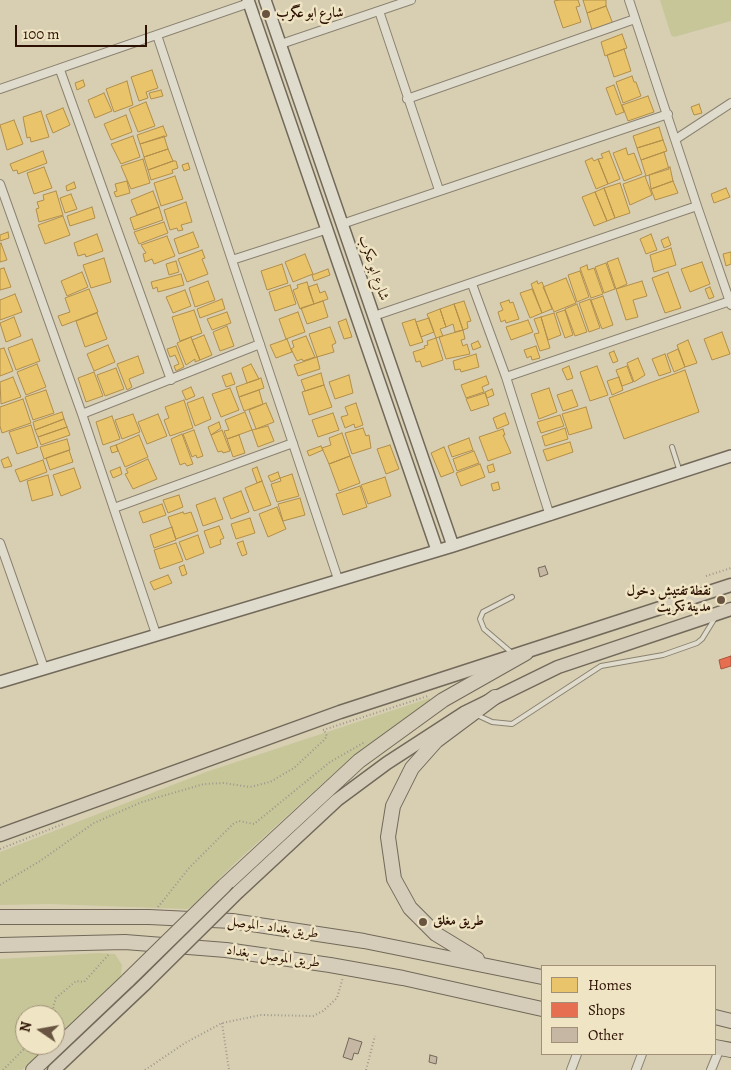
<!DOCTYPE html>
<meta charset="utf-8">
<style>
body{margin:0}
#map{position:relative;width:731px;height:1070px;overflow:hidden;background:#d8cfb3;font-family:Alegreya,serif}
canvas{display:block}
.legend{position:absolute;left:541px;top:965px;width:175px;height:90px;box-sizing:border-box;background:#efe5c4;border:1px solid #a19077;margin:0;padding:6px 9px;list-style:none;font-size:15px;color:#2d1103}
.legend li{display:flex;align-items:center;gap:10px;height:25px}
.legend b{width:25px;border:1px solid #a19077}
.north{position:absolute;left:15px;top:1005px;width:50px;height:50px;box-sizing:border-box;background:#efe5c4;border:1px solid #a19077;border-radius:50%;rotate:282deg;font-size:14px;font-weight:700;line-height:20px;text-align:center;color:#2d1103}
.north::after{content:'';display:block;margin:auto;width:18px;height:22px;background:#695441;clip-path:polygon(50% 0,100% 100%,50% 72%,0 100%)}
.scale{position:absolute;left:15px;top:25px;width:132px;height:22px;box-sizing:border-box;border:2px solid #2d1103;border-top:0;padding-left:6px;font-size:15px;line-height:18px;white-space:nowrap;color:#2d1103;-webkit-text-stroke:4px #efe5c4;paint-order:stroke}
</style>
<div id="map">
<canvas width="731" height="1070"></canvas>
<ul class="legend">
<li><b style="height:14px;background:#e9c46a"></b>Homes</li>
<li><b style="height:14px;background:#e76f51"></b>Shops</li>
<li><b style="height:14px;background:#c6b7a4"></b>Other</li>
</ul>
<div class="north">N</div>
<div class="scale">100 m</div>
</div>
<script>
const ctx = document.querySelector('canvas').getContext('2d');
ctx.lineJoin = 'round';
function fillPath(path, color) { ctx.fillStyle = color; ctx.fill(path, 'evenodd'); }
const shape = rows => new Path2D(rows.map(r => 'M' + r).join(''));
function trace(path, color, width, dash) { ctx.strokeStyle = color; ctx.lineWidth = width; ctx.lineCap = dash ? 'butt' : 'round'; ctx.setLineDash(dash || []); ctx.stroke(path); }
function label(font, color, halo, rows, align = 'center') {
  ctx.font = font + ' Alegreya,Amiri,serif'; ctx.lineWidth = 5; ctx.setLineDash([]); ctx.textBaseline = 'middle'; ctx.strokeStyle = halo; ctx.fillStyle = color; for (const [text, x, y, turn = 0] of rows) {
    ctx.save(); ctx.translate(x, y); ctx.rotate((+turn || 0) * Math.PI / 180); ctx.textAlign = isNaN(turn) ? turn : align; if (halo) ctx.strokeText(text, 0, 0); ctx.fillText(text, 0, 0); ctx.restore();
  }
}
const green = shape([
 [660,0,731,0,731,21,674,37,671,35],
 [430,698,432,704,342,766,235,863,192,906,187,909,49,904,0,905,0,852,206,772],
 [99,953,115,954,122,965,121,976,55,1039,55,1015,25,1015,25,1045,48,1045,22,1070,0,1070,0,959]
]);
const homes = shape([
 [559,0,578,0,580,6,576,7,581,22,563,28,554,1,559,0],
 [583,0,606,0,606,6,587,13,583,0],
 [606,6,613,24,592,30,587,13,606,6],
 [622,34,627,48,605,56,601,42,622,34],
 [624,49,631,71,614,77,607,55,624,49],
 [152,70,158,88,146,92,148,98,139,101,131,77,152,70],
 [632,76,634,82,636,82,641,96,623,103,616,82,632,76],
 [83,80,85,86,77,90,75,83,83,80],
 [127,81,133,105,114,112,106,89,127,81],
 [614,85,624,112,616,115,606,88,614,85],
 [161,90,163,96,151,99,149,93,161,90],
 [104,93,112,111,95,118,88,100,104,93],
 [648,96,654,112,628,121,622,105,648,96],
 [146,102,155,126,138,132,129,109,146,102],
 [699,104,702,113,694,115,691,107,699,104],
 [63,108,70,125,53,133,46,115,63,108],
 [41,111,49,137,31,142,30,137,27,138,23,117,41,111],
 [126,115,132,132,111,140,104,124,126,115],
 [14,120,23,144,7,150,0,125,14,120],
 [163,126,167,136,140,144,137,135,163,126],
 [659,127,663,140,637,148,633,136,659,127],
 [133,136,140,157,121,164,111,144,133,136],
 [164,136,168,149,144,157,140,144,164,136],
 [663,140,667,151,641,160,637,148,663,140],
 [626,148,628,155,634,153,642,174,624,181,613,153,626,148],
 [168,149,173,161,148,170,144,157,168,149],
 [43,151,47,163,18,174,17,170,13,171,10,164,43,151],
 [609,151,620,179,608,184,598,159,603,158,601,154,609,151],
 [664,152,669,169,646,176,641,160,664,152],
 [592,158,594,161,598,159,608,184,596,189,585,161,592,158],
 [143,159,150,183,131,189,121,166,143,159],
 [173,161,176,161,178,168,172,170,173,173,151,180,148,170,173,161],
 [188,163,190,169,184,171,182,165,188,163],
 [44,167,52,188,34,194,27,173,44,167],
 [670,167,673,181,651,189,649,175,670,167],
 [175,176,183,199,161,206,154,183,175,176],
 [645,176,652,195,630,205,623,184,645,176],
 [127,181,130,193,116,197,114,192,117,191,115,184,127,181],
 [673,181,678,193,655,200,651,189,673,181],
 [74,182,76,188,67,191,66,186,74,182],
 [620,183,630,213,615,218,604,188,620,183],
 [604,188,615,218,607,221,595,192,604,188],
 [726,188,730,197,714,203,711,194,726,188],
 [56,191,63,215,39,222,36,209,39,208,37,202,44,200,43,195,56,191],
 [153,191,159,207,137,215,131,200,153,191],
 [595,192,607,221,594,226,582,197,595,192],
 [71,194,77,209,65,213,60,198,71,194],
 [186,202,192,222,181,225,183,230,178,231,177,228,170,230,164,210,186,202],
 [92,207,95,218,70,226,67,216,92,207],
 [159,207,163,220,134,230,130,218,159,207],
 [63,216,70,235,45,244,38,225,63,216],
 [164,222,168,233,139,244,134,232,164,222],
 [8,232,9,238,0,241,0,235,8,232],
 [193,232,199,247,179,254,174,239,193,232],
 [97,234,103,251,86,257,85,254,78,256,74,243,97,234],
 [651,234,657,250,646,254,640,239,651,234],
 [167,236,175,256,154,264,152,259,145,262,143,254,146,253,141,245,167,236],
 [668,237,671,245,664,248,661,240,668,237],
 [1,243,7,260,0,262,0,244,1,243],
 [671,248,676,265,654,272,650,255,671,248],
 [202,250,205,258,202,259,208,274,187,282,178,259,202,250],
 [731,252,731,264,726,266,723,254,731,252],
 [305,254,313,274,293,282,285,262,305,254],
 [104,258,111,282,91,288,83,265,104,258],
 [618,258,627,284,616,289,607,262,618,258],
 [176,261,179,272,169,275,166,264,176,261],
 [702,262,710,284,690,292,681,269,702,262],
 [606,263,615,289,604,293,595,267,606,263],
 [282,264,288,283,267,290,261,271,282,264],
 [587,265,588,270,594,268,603,294,591,298,580,268,587,265],
 [4,268,11,287,0,290,0,269,4,268],
 [328,269,330,275,314,281,312,275,328,269],
 [580,271,589,297,577,302,568,275,580,271],
 [82,272,88,287,67,296,61,281,82,272],
 [668,272,681,308,665,313,652,278,668,272],
 [181,274,184,285,158,292,157,287,153,289,151,282,181,274],
 [566,278,576,303,554,312,543,287,566,278],
 [208,281,215,300,195,307,189,288,208,281],
 [537,281,538,284,542,282,552,309,542,313,531,284,537,281],
 [642,281,647,296,633,300,638,317,626,320,616,289,642,281],
 [307,282,314,304,300,309,293,290,298,288,297,285,307,282],
 [317,284,320,293,325,291,328,299,314,304,308,287,317,284],
 [290,285,296,304,275,311,269,292,290,285],
 [710,287,714,297,709,299,705,289,710,287],
 [89,289,98,312,62,326,58,316,70,312,65,298,89,289],
 [532,289,542,313,530,318,520,293,532,289],
 [185,290,191,306,173,313,166,297,185,290],
 [15,294,22,312,0,320,0,300,15,294],
 [603,296,613,325,602,329,591,300,603,296],
 [222,299,225,309,200,318,197,309,222,299],
 [590,299,600,328,589,332,579,303,590,299],
 [509,300,510,303,513,302,519,319,506,323,505,320,501,322,498,312,503,310,500,303,509,300],
 [323,301,328,317,307,324,301,308,323,301],
 [464,301,471,321,467,322,468,328,463,330,454,304,464,301],
 [454,304,463,330,455,332,453,324,446,327,440,309,454,304],
 [577,304,587,332,575,336,565,309,577,304],
 [440,309,446,327,440,329,443,336,436,338,427,314,440,309],
 [194,310,202,333,180,341,172,317,194,310],
 [565,310,573,335,565,338,556,313,565,310],
 [227,312,231,323,212,330,207,319,227,312],
 [298,312,305,332,286,339,279,319,298,312],
 [97,313,107,339,85,347,76,321,97,313],
 [554,313,561,335,548,340,541,317,554,313],
 [14,317,21,336,6,342,0,323,14,317],
 [541,317,550,348,540,351,534,334,539,333,534,319,541,317],
 [429,318,434,332,421,337,416,322,429,318],
 [346,319,352,337,344,339,338,322,346,319],
 [415,319,423,342,410,346,402,323,415,319],
 [528,320,533,332,511,340,506,327,528,320],
 [227,326,234,346,220,351,213,332,227,326],
 [330,327,336,343,332,345,334,352,317,357,309,334,330,327],
 [463,330,465,339,461,340,463,346,467,344,470,354,446,359,439,337,463,330],
 [722,332,730,354,712,360,704,339,722,332],
 [204,335,212,355,200,360,192,340,204,335],
 [306,336,315,357,303,361,302,359,297,361,291,349,294,347,292,341,306,336],
 [191,337,200,360,195,362,195,359,186,365,177,343,191,337],
 [436,338,443,360,422,367,420,361,416,362,413,352,425,348,424,346,428,345,427,341,436,338],
 [32,339,40,361,16,370,8,348,32,339],
 [287,339,292,352,276,358,270,345,287,339],
 [688,340,697,363,685,367,677,345,688,340],
 [478,341,481,347,473,350,471,344,478,341],
 [108,345,115,362,94,371,87,354,108,345],
 [176,346,184,367,176,371,174,366,179,364,175,355,170,357,167,349,176,346],
 [536,346,540,358,532,360,531,356,527,358,524,350,536,346],
 [4,348,13,371,0,376,0,349,4,348],
 [678,349,685,367,674,372,667,354,678,349],
 [614,351,618,361,613,363,609,353,614,351],
 [476,354,479,367,461,372,460,369,455,370,453,361,476,354],
 [665,354,671,372,659,376,652,359,665,354],
 [138,356,144,373,129,379,132,387,127,390,117,364,138,356],
 [317,357,320,369,298,376,294,365,317,357],
 [638,358,645,375,634,382,627,363,638,358],
 [37,364,46,387,26,395,17,372,37,364],
 [251,364,259,379,247,383,242,368,251,364],
 [569,366,573,378,567,380,562,369,569,366],
 [597,366,608,395,590,401,580,372,597,366],
 [627,366,633,382,622,386,616,370,627,366],
 [116,368,124,389,105,396,97,375,116,368],
 [685,370,699,412,624,439,609,398,685,370],
 [94,372,103,396,86,402,78,378,94,372],
 [231,373,235,384,226,387,222,376,231,373],
 [321,373,324,385,305,391,301,380,321,373],
 [349,375,353,393,335,399,329,382,349,375],
 [486,376,489,384,482,387,484,392,466,398,461,385,486,376],
 [13,377,21,397,1,404,0,382,13,377],
 [619,377,623,390,612,395,607,381,619,377],
 [261,378,264,388,239,397,236,387,261,378],
 [324,385,332,407,309,415,302,392,324,385],
 [191,387,195,396,186,400,182,391,191,387],
 [230,388,239,410,221,417,212,394,230,388],
 [549,388,557,412,539,419,531,394,549,388],
 [492,389,494,395,487,398,485,392,492,389],
 [46,390,54,413,33,420,25,397,46,390],
 [259,390,263,404,244,411,239,397,259,390],
 [572,390,578,406,563,411,557,395,572,390],
 [485,393,489,405,471,411,466,399,485,393],
 [203,397,211,419,195,426,187,403,203,397],
 [23,399,31,423,2,433,0,426,0,407,23,399],
 [184,400,193,428,170,436,164,420,169,418,165,407,184,400],
 [266,403,274,422,256,429,249,410,266,403],
 [356,403,363,425,355,428,354,424,345,428,341,417,348,415,345,407,356,403],
 [586,407,592,428,569,435,562,414,586,407],
 [62,412,64,419,35,430,33,422,62,412],
 [245,412,252,430,227,439,224,431,229,430,225,420,245,412],
 [333,413,339,430,318,437,312,420,333,413],
 [505,413,509,424,497,429,493,418,505,413],
 [133,414,140,432,122,439,115,420,133,414],
 [158,414,167,436,147,444,138,422,158,414],
 [560,415,564,426,541,433,537,422,560,415],
 [112,416,120,439,103,445,96,422,112,416],
 [64,419,67,427,38,437,35,430,64,419],
 [219,422,221,428,211,435,208,427,219,422],
 [31,425,38,447,17,454,9,432,31,425],
 [268,426,274,441,258,447,252,430,268,426],
 [67,427,70,435,41,445,38,437,67,427],
 [363,428,366,436,369,435,371,448,352,454,345,433,363,428],
 [565,428,568,439,545,446,542,436,565,428],
 [503,429,505,435,503,435,511,453,488,461,479,437,503,429],
 [194,430,203,456,197,458,196,455,192,457,183,434,194,430],
 [222,430,230,451,223,453,222,451,218,452,211,435,222,430],
 [342,433,350,456,329,464,322,448,331,445,329,438,342,433],
 [182,434,193,464,187,466,185,463,180,465,171,439,182,434],
 [139,435,148,457,125,467,116,445,139,435],
 [239,435,245,453,233,457,227,439,239,435],
 [469,438,473,450,452,457,448,446,469,438],
 [67,439,70,450,44,459,40,447,67,439],
 [570,442,573,452,547,461,543,450,570,442],
 [116,445,118,451,112,453,110,447,116,445],
 [390,445,399,469,386,474,377,449,390,445],
 [321,446,323,450,309,456,307,451,321,446],
 [444,447,454,472,441,477,431,453,444,447],
 [69,450,73,462,50,470,46,458,69,450],
 [474,451,479,463,457,471,453,459,474,451],
 [350,456,360,483,339,491,329,464,350,456],
 [8,457,12,466,4,468,1,460,8,457],
 [148,459,157,479,133,489,125,474,128,473,126,469,148,459],
 [43,460,47,472,20,482,15,470,43,460],
 [480,464,485,477,461,486,456,473,480,464],
 [493,464,495,471,489,473,487,466,493,464],
 [120,467,122,474,113,478,110,471,120,467],
 [257,467,262,481,257,483,252,469,257,467],
 [74,468,81,488,61,496,53,475,74,468],
 [278,472,280,478,271,482,268,476,278,472],
 [292,474,299,496,277,502,271,484,281,481,280,478,292,474],
 [48,475,53,495,32,501,27,481,48,475],
 [385,477,391,496,368,504,361,485,385,477],
 [262,481,271,505,254,511,245,488,262,481],
 [498,482,500,489,493,491,491,484,498,482],
 [360,486,367,507,343,515,336,494,360,486],
 [241,491,249,512,231,519,223,498,241,491],
 [179,495,183,507,168,513,163,500,179,495],
 [215,498,223,519,203,526,196,505,215,498],
 [300,498,305,515,283,521,278,504,300,498],
 [162,504,166,515,143,523,139,512,162,504],
 [277,507,286,529,268,537,259,514,277,507],
 [183,512,184,514,191,512,198,531,176,539,168,517,183,512],
 [250,518,255,533,236,539,231,524,250,518],
 [219,526,224,538,220,540,221,544,210,548,204,531,219,526],
 [172,527,176,540,154,548,150,535,172,527],
 [198,535,204,553,186,560,179,542,198,535],
 [243,541,247,554,242,556,237,543,243,541],
 [176,543,183,561,160,569,154,550,176,543],
 [184,565,187,574,182,576,179,567,184,565],
 [168,575,172,583,154,590,150,582,168,575]
]);
const shops = shape([
 [731,656,731,666,721,669,719,660,731,656]
]);
const building = shape([
 [545,566,548,574,540,577,538,568,545,566],
 [349,1038,362,1042,358,1054,354,1053,352,1060,343,1057,349,1038],
 [430,1055,437,1057,436,1064,429,1062,430,1055]
]);
const path = shape([
 [706,576,731,568],
 [323,730,428,696],
 [0,849,63,824],
 [0,885,40,861,94,823,142,802,204,784,224,783,250,787,270,782,294,768,324,740,327,736,324,730],
 [158,907,189,868,233,824,239,821,254,824,330,762,365,742],
 [55,1017,57,1015,53,1007,56,998,76,981,84,982,110,953],
 [222,1023,229,1070],
 [3,1070,28,1045],
 [145,1070,185,1043,222,1023,261,1015,313,1016,323,1011,337,998,343,977],
 [366,1070,375,1036]
]);
const lane = shape([
 [672,447,680,472],
 [512,597,483,612,480,619,484,629,512,653],
 [477,715,492,722,512,724,601,666,663,655,697,643,702,639,715,618]
]);
const street = shape([
 [629,0,697,206],
 [379,11,439,190],
 [157,35,338,579],
 [281,44,411,0],
 [60,70,171,380],
 [0,89,249,3],
 [407,99,635,19],
 [676,139,731,103],
 [0,184,82,414,156,634],
 [342,224,668,114],
 [232,260,328,229],
 [472,284,506,377,550,516],
 [374,316,697,206,731,305],
 [506,377,730,301],
 [82,414,260,344],
 [114,508,293,443],
 [0,543,44,668],
 [571,1070,577,1054],
 [636,1070,642,1054],
 [711,1070,720,1048]
]);
const secondary = shape([
 [248,0,437,550],
 [265,0,453,546],
 [0,682,453,546,731,456]
]);
const primary = shape([
 [0,835,340,712,731,585],
 [238,892,337,800,387,763,464,713,558,667,731,609],
 [54,1070,145,984]
]);
const highway = shape([
 [224,886,359,761,443,700,526,653],
 [0,917,149,917,232,921,364,941,542,977],
 [0,945,125,942,226,950,330,965,403,978,542,1009],
 [477,959,436,934,410,908,394,879,388,837,393,806,412,768,436,741,495,697],
 [715,1017,731,1021],
 [715,1047,731,1050],
 [33,1070,128,980]
]);
const primaryBridge = shape([
 [145,984,238,892]
]);
const highwayBridge = shape([
 [128,980,224,886]
]);
const markers = [
 [266,14,5,"#695441"],
 [721,600,5,"#695441"],
 [423,922,5,"#695441"]
];
const poiNames = [
 ["شارع ابو عگرب",276,14],
 ["نقطة تفتيش دخول",711,592,"right"],
 ["مدينة تكريت",711,608,"right"],
 ["طريق مغلق",433,922]
];
const streetNames = [
 ["شارع ابو عكرب",373,268,71],
 ["طريق بغداد -الموصل",273,928,8],
 ["طريق الموصل - بغداد",273,957,8]
];
fillPath(green, '#c6c699');
fillPath(homes, '#e9c46a');
trace(homes, '#b18e4b', 1);
fillPath(shops, '#e76f51');
trace(shops, '#af533a', 1);
fillPath(building, '#c6b7a4');
trace(building, '#72695a', 1);
trace(lane, '#8b8271', 6);
trace(street, '#8b8271', 10);
trace(secondary, '#72695a', 14);
trace(primary, '#72695a', 15);
trace(highway, '#72695a', 16);
trace(path, '#9d978c', 2, [1, 2.5]);
trace(lane, '#e0dccd', 4);
trace(street, '#e0dccd', 8);
trace(secondary, '#e0dccd', 11);
trace(primary, '#d5ccb9', 12);
trace(highway, '#d5ccb9', 14);
trace(primaryBridge, '#72695a', 15, []);
trace(highwayBridge, '#72695a', 16, []);
trace(primaryBridge, '#d5ccb9', 12);
trace(highwayBridge, '#d5ccb9', 14);
for (const [x, y, r, color] of markers) { const dot = new Path2D(); dot.arc(x, y, r, 0, 2 * Math.PI); ctx.fillStyle = color; ctx.fill(dot); trace(dot, '#efe5c4', 2); }
label('bold 14px', '#2d1103', '#efe5c4', poiNames, 'left');
label('14px', '#2d1103', '#efe5c4', streetNames);
</script>
